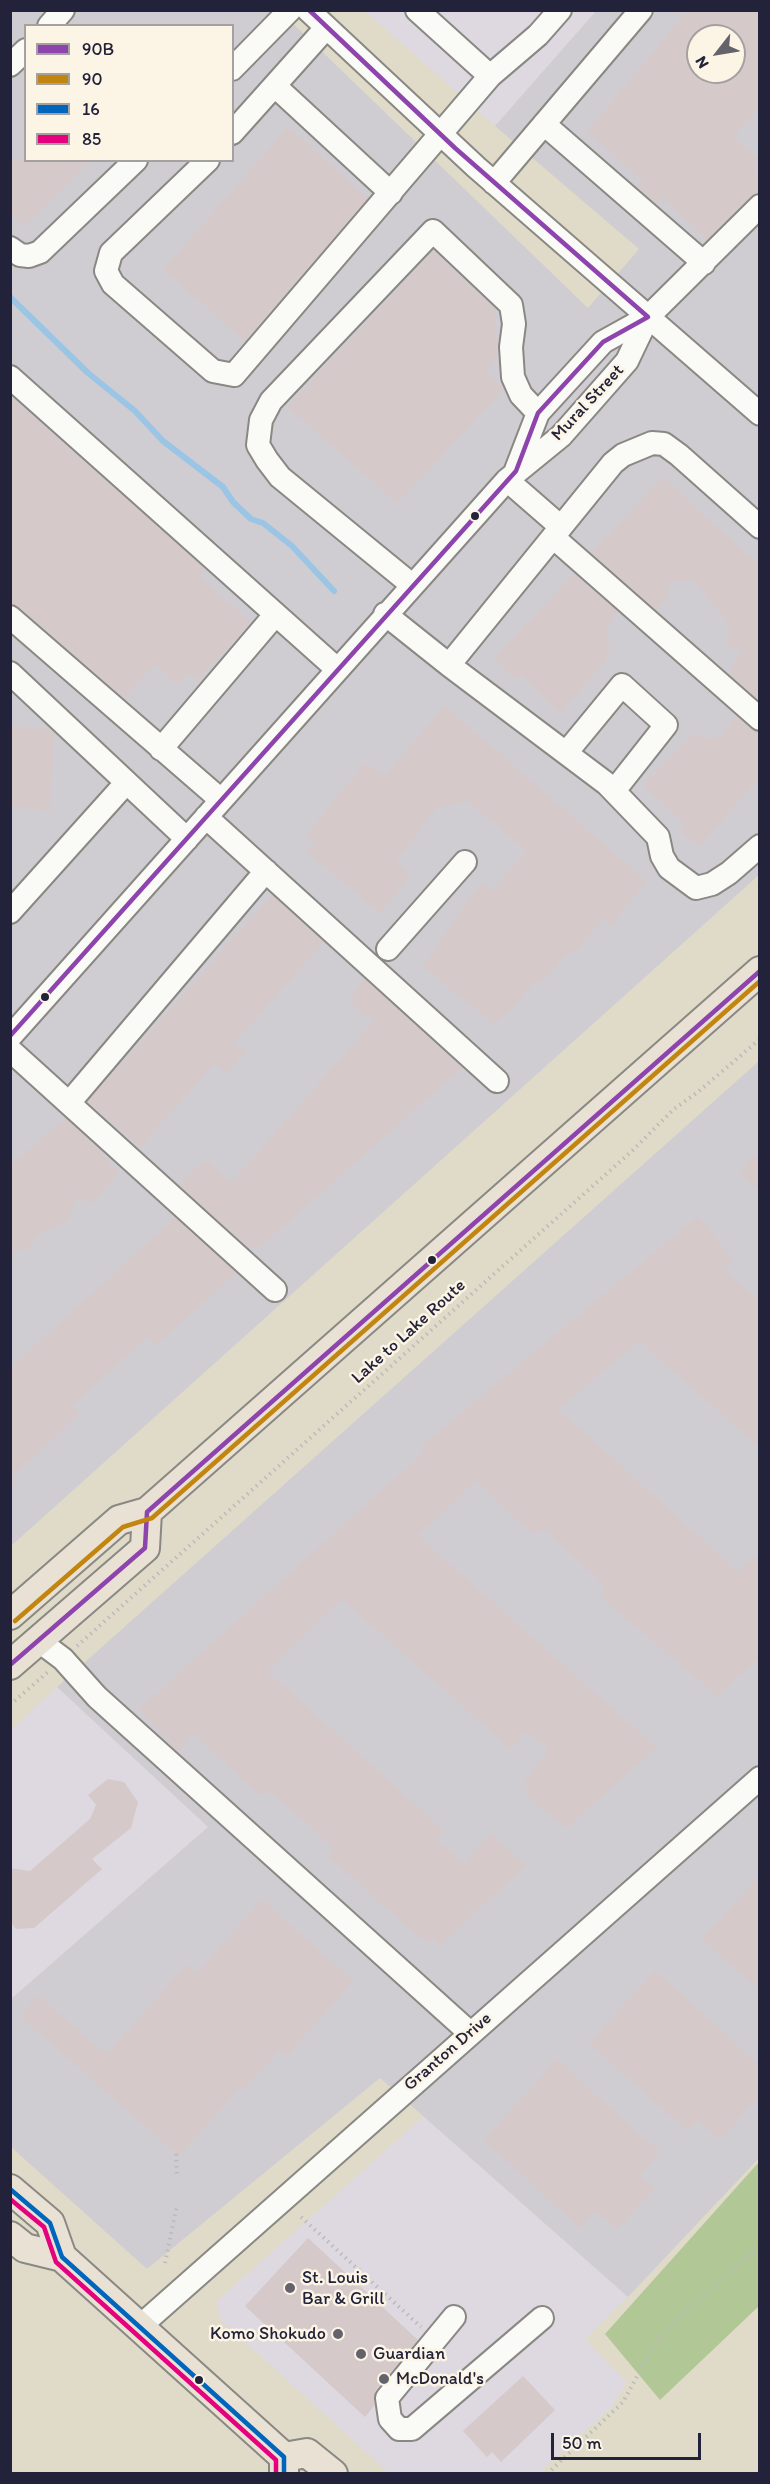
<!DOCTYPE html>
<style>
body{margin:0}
#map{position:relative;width:770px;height:2484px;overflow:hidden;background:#dfdbc8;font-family:Itim,sans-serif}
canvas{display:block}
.frame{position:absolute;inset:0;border:12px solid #22223b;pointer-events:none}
.legend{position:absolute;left:24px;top:24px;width:210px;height:138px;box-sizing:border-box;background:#fcf5e5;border:2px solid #a5a1a1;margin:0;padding:8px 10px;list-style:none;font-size:18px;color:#22223b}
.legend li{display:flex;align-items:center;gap:12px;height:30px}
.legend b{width:30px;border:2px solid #a5a1a1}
.north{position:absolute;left:686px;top:24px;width:60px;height:60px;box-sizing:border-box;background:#fcf5e5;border:2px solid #a5a1a1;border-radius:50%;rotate:239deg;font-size:16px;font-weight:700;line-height:24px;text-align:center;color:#22223b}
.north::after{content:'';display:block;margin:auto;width:21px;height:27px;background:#64636c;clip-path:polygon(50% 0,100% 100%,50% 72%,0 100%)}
.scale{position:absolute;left:551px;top:2433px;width:150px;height:27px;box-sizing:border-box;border:3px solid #22223b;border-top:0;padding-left:8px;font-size:18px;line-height:21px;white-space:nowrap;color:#22223b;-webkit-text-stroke:4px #fcf5e5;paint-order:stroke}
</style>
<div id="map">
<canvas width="770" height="2484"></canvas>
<div class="frame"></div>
<ul class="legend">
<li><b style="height:8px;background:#8e44ad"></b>90B</li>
<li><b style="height:8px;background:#c2850f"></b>90</li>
<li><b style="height:8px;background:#0065bd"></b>16</li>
<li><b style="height:8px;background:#e5007d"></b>85</li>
</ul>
<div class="north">N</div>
<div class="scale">50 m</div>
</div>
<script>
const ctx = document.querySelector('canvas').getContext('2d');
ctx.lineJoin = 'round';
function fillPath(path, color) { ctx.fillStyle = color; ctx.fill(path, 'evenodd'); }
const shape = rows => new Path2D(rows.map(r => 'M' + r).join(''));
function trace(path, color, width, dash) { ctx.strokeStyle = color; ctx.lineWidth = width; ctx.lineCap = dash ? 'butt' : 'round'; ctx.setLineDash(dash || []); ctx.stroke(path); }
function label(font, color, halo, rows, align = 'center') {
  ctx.font = font + ' Itim,sans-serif'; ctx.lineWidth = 5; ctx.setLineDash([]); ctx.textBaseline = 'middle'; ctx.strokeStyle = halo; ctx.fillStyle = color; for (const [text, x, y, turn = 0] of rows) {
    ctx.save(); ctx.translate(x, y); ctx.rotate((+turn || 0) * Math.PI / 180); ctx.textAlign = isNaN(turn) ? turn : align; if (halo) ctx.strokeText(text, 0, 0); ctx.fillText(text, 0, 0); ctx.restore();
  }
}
const built = shape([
 [365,11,596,11,495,126],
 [57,1687,208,1827,11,1999,11,1730],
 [424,2116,628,2297,585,2339,627,2382,611,2408,538,2473,389,2473,221,2320,216,2302]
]);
const industrial = shape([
 [11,11,280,11,588,308,639,249,495,126,596,11,759,11,759,875,11,1546],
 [26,26,232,26,232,160,26,160],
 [698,36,734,36,734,72,698,72],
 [759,1061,759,2158,628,2297,380,2078,147,2269,11,2147,11,1999,208,1827,57,1687]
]);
const forest = shape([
 [759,2162,759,2306,660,2400,605,2334]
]);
const stream = shape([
 [10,297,88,373,135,411,163,441,223,487,233,502,251,519,263,523,292,546,334,591]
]);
const building = shape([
 [688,10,759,10,759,107,734,138,759,159,754,172,759,181,759,188,707,240,661,196,657,204,637,186,643,180,587,132],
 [698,36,734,36,734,72,698,72],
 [288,127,368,198,245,341,163,270],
 [10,160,90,160,24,227,10,213],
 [433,251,495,309,498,357,486,371,504,389,397,503,288,407],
 [10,396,206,570,200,577,250,622,198,680,189,672,177,685,154,664,124,698,19,607,10,604],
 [663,477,759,566,759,701,729,674,741,648,727,647,729,625,693,579,668,583,669,596,656,610,591,553],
 [574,574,617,611,606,630,610,655,560,714,520,674,514,679,494,659],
 [445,706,646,881,611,926,602,919,573,955,569,951,540,984,536,981,516,1004,494,1024,423,967,466,903,483,883,492,890,527,851,466,800,436,809,396,861,411,875,380,913,306,851,315,842,306,835,365,763,385,775],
 [736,716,751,729,759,732,759,777,699,847,680,831,685,824,643,786,695,732,703,738,721,737],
 [10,726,50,729,55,733,49,810,10,807],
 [272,895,324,942,234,1043,245,1052,226,1073,215,1063,140,1147,88,1101],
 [365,979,462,1068,261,1246,248,1247,180,1185,200,1164,208,1162,231,1183,373,1022,351,1003,353,993],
 [65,1118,94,1145,118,1174,90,1205,78,1195,68,1220,36,1236,29,1249,10,1252,10,1166],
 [759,1151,759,1190,740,1174],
 [698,1216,733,1260,724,1269,759,1302,759,1447,639,1341,558,1409,738,1572,759,1553,759,1657,717,1696,600,1596,605,1586,544,1528,534,1535,475,1480,455,1502,417,1535,656,1747,566,1829,527,1796,530,1789,523,1783,549,1749,525,1731,511,1749,342,1599,267,1671,444,1831,435,1839,464,1863,490,1834,526,1865,440,1946,432,1937,426,1943,328,1856,334,1848,269,1790,260,1796,194,1733,178,1752,139,1709,424,1452,420,1447],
 [175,1218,236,1273,156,1345,148,1336,72,1406,80,1414,10,1478,10,1368],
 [108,1779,124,1782,138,1802,131,1828,92,1859,102,1869,34,1928,16,1929,10,1921,10,1868,30,1871,90,1819,96,1805,88,1795],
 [759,1877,759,1990,702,1939],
 [262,1899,353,1981,287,2056,279,2050,243,2091,239,2088,179,2156,20,2016,38,1995,106,2055,187,1964,197,1973],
 [655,1970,759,2065,759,2096,720,2140,697,2120,687,2131,589,2043],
 [557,2059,660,2153,639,2176,654,2189,617,2230,596,2211,580,2228,484,2140],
 [308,2238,418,2340,376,2390,374,2406,365,2417,245,2306],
 [523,2376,555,2410,501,2462,492,2452,487,2457,463,2431]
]);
const path = shape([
 [77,1646,633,1150,674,1109,698,1092,760,1039],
 [10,1705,49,1671],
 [176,2154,177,2177],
 [301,2217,421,2327],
 [165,2263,177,2205],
 [547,2474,623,2402,653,2347,680,2316,760,2246]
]);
const minor = shape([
 [308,10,476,167,760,414],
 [417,10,490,76],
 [49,26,63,10],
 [10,65,26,50],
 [232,69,290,10],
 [275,86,391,193],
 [544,124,704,263],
 [232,133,326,28],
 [208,160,111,253,106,271,113,284,213,371,234,375,490,76,538,35,560,10],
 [494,183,641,10],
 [10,248,20,255,29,256,40,252,136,160],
 [10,377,337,669],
 [516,470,538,413,603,342,648,317,760,206],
 [507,480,561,527],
 [553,537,760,719],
 [412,585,280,477,267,460,258,445,261,420,271,401,433,231,511,305,514,324,511,347,513,377,521,395,538,413],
 [385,614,449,665,613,463,623,455,652,443,664,444,679,455,760,527],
 [10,617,221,800],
 [449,665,607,784,658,837,662,856,669,868,696,888,712,884,729,873,760,846],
 [10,673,187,839],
 [161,749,275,615],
 [566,753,622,685,666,725,614,791],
 [206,817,497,1081],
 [10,912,126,783],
 [388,949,465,862],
 [10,1037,507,480,561,436,627,361,648,317],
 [10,1050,275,1290],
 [69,1103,266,871],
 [39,1641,63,1659,97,1697,470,2033],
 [454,2317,387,2398,390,2419,399,2429,412,2429,542,2318],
 [138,2328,760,1778]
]);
const major = shape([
 [10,1615,119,1520,147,1512,760,971],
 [10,1665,145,1548,147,1512],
 [10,2189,50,2223,62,2257,284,2457,284,2474],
 [10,2236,25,2248,62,2257],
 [284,2457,307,2453,333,2474]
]);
const bus1 = shape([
 [10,1036,516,471,538,413,603,342,648,317,455,148,309,10],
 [10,1665,145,1548,147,1512,760,971]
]);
const bus2 = shape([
 [15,1621,123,1527,152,1518,760,981]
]);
const bus3 = shape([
 [10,2189,50,2223,62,2257,284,2457,284,2474]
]);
const bus4 = shape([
 [10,2199,44,2227,56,2262,276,2460,276,2474]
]);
const markers = [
 [475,516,5,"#22223b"],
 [45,997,5,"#22223b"],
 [432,1260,5,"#22223b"],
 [290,2288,6,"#64636c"],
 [338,2334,6,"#64636c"],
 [361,2354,6,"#64636c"],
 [384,2379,6,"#64636c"],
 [199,2380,5,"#22223b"]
];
const streetNames = [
 ["Mural Street",588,403,-47],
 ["Lake to Lake Route",409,1332,-42],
 ["Granton Drive",448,2052,-41]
];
const poiNames = [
 ["St. Louis",302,2278],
 ["Bar & Grill",302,2299],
 ["Komo Shokudo",326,2334,"right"],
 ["Guardian",373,2354],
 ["McDonald's",396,2379]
];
fillPath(built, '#ded8e1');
fillPath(industrial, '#d0cdd2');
fillPath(forest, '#b1c796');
trace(stream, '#9ac5e5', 6);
fillPath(building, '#d6c9c9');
trace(minor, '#8a8883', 26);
trace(major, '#8a8883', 32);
trace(path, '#bbbaba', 4, [1.5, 4.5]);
trace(minor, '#fafaf7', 22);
trace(major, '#e8e1d4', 28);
trace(bus1, '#8e44ad', 4.5);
trace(bus2, '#c2850f', 4.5);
trace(bus3, '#0065bd', 4.5);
trace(bus4, '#e5007d', 4.5);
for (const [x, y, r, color] of markers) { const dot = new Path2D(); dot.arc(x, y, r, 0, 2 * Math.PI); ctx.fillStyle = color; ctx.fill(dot); trace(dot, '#fcf5e5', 2); }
label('18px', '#22223b', '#fcf5e5', streetNames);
label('18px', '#22223b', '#fcf5e5', poiNames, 'left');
</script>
